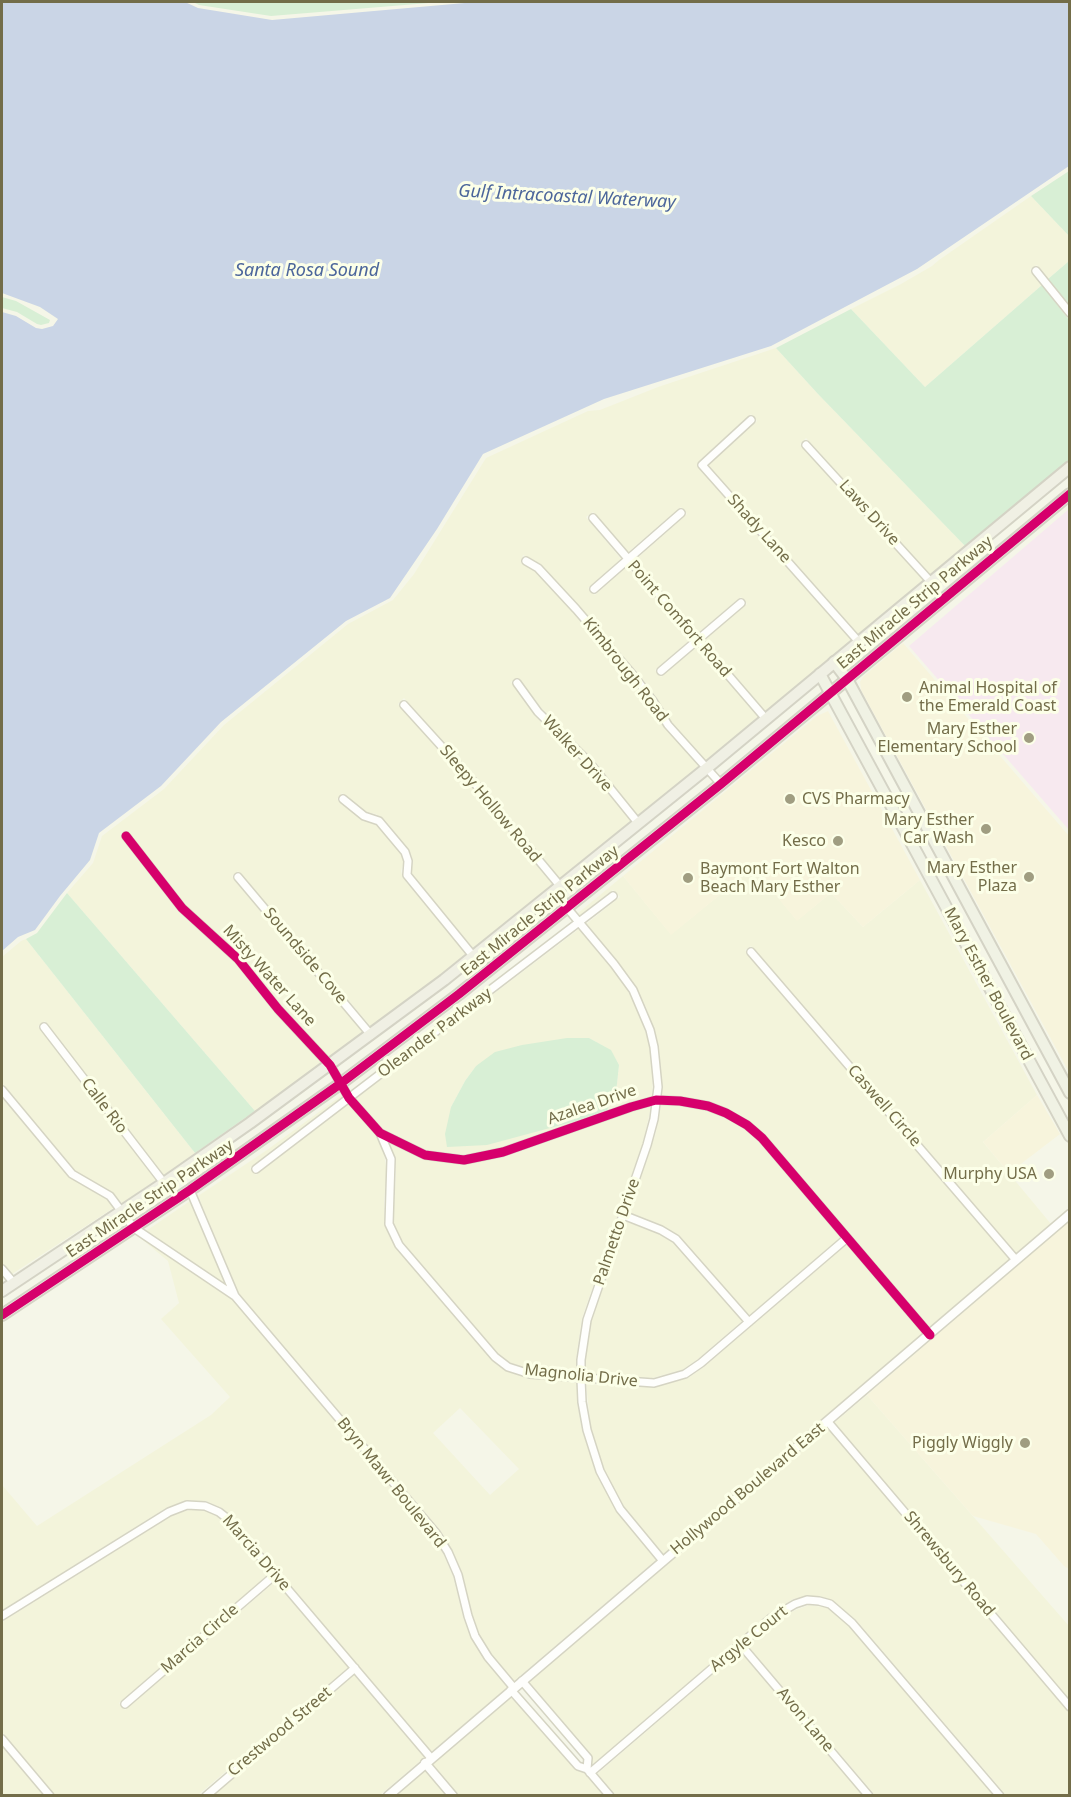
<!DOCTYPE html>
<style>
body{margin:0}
#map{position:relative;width:1071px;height:1797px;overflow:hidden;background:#f5f6e8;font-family:"Noto Sans",sans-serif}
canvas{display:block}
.frame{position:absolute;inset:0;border:3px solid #736d49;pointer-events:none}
</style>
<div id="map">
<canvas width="1071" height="1797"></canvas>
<div class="frame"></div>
</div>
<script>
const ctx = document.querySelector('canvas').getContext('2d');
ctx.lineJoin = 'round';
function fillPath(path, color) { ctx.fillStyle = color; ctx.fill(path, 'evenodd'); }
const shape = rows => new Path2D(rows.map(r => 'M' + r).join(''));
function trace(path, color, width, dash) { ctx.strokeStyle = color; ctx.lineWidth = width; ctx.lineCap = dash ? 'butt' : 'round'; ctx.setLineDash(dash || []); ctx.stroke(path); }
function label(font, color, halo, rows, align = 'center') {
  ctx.font = font + ' "Noto Sans",sans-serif'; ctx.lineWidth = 6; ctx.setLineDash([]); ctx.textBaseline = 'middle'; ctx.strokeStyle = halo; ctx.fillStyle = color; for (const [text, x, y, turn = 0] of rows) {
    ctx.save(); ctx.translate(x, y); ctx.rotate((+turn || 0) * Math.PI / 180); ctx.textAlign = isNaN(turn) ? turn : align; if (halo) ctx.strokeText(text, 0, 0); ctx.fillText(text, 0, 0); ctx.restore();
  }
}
const residential = shape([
 [1031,196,1069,236,1069,261,1048,279,1037,265,1030,269,1042,285,925,387,851,309,901,284,932,266,939,260],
 [776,348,818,394,966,547,931,576,806,438,800,444,925,581,859,635,708,466,757,421,751,414,699,461,699,468,852,640,765,712,703,641,747,604,741,597,697,634,634,561,687,514,681,507,627,553,593,512,586,517,621,559,588,588,595,595,627,566,691,639,655,670,661,677,697,646,759,717,706,761,672,723,657,699,636,672,579,606,541,565,523,555,521,563,536,571,573,611,629,678,650,703,665,728,699,766,638,817,591,758,542,709,518,678,511,682,535,715,584,764,632,822,560,881,475,778,404,698,398,704,469,783,554,886,474,950,411,873,413,862,411,854,388,824,376,814,366,812,360,808,342,793,337,799,362,820,377,824,401,854,404,861,401,871,403,878,467,955,372,1028,238,871,232,876,365,1033,330,1059,281,1006,241,957,185,906,127,830,120,834,179,912,235,962,274,1011,323,1064,255,1111,67,893,93,863,102,836,164,789,224,725,348,624,393,600,414,574,486,458,588,411,600,410,658,387],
 [753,868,797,920,831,893,863,927,920,880,1037,1095,983,1142,1051,1224,1016,1253,751,946,745,950,1010,1259,930,1328,764,1134,749,1122,728,1109,709,1102,680,1096,662,1096,659,1047,646,1007,631,979,586,924,620,897,613,890,579,916,577,914,623,876,671,934],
 [579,929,624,984,638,1010,650,1047,653,1070,652,1097,607,1110,616,1093,619,1065,610,1050,589,1038,476,1066,465,1081,451,1107,540,1129,576,1121,501,1148,463,1155,426,1150,383,1130,355,1099],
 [26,939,195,1153,163,1176,45,1021,38,1026,156,1180,122,1203,112,1192,74,1171,2,1083,2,957,21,941],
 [342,1095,343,1097,250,1168,256,1175,348,1104,376,1135,384,1153,387,1174,384,1200,385,1224,395,1247,492,1360,506,1370,519,1375,577,1383,577,1402,582,1430,596,1472,617,1511,656,1560,514,1681,491,1655,479,1634,472,1615,462,1574,446,1540,426,1514,239,1294,198,1196,267,1150],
 [460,1408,519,1469,490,1495,433,1433],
 [2,1096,69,1177,107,1199,115,1207,12,1274,2,1263],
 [661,1105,680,1105,708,1110,725,1117,745,1129,759,1141,841,1237,749,1316,679,1236,662,1226,628,1213,656,1132],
 [651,1107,643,1143,582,1318,576,1359,577,1374,530,1369,510,1363,497,1353,467,1319,412,1254,398,1235,393,1224,393,1213,396,1176,395,1159,389,1142,424,1159,466,1164,505,1157,633,1111],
 [190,1201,226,1286,146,1231],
 [625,1221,659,1234,674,1243,742,1321,698,1359,682,1370,652,1378,586,1375,585,1361,591,1322],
 [138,1236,232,1299,420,1519,439,1544,453,1576,463,1617,471,1638,485,1660,508,1687,431,1752,231,1516,222,1508,206,1501,185,1501,166,1508,2,1611,2,1485,37,1526,211,1415,230,1397,161,1319,179,1303,168,1261],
 [847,1244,924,1334,663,1555,624,1507,604,1469,591,1430,586,1384,654,1387,688,1378,704,1367],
 [867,1395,1069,1626,1069,1700,834,1423],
 [828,1428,1069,1713,1069,1795,1006,1795,856,1620,831,1600,819,1596,806,1596,793,1599,768,1615,592,1765,592,1756,529,1682],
 [196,1509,213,1513,225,1522,269,1574,119,1703,125,1710,276,1581,349,1667,198,1795,55,1795,2,1732,2,1622,171,1516,179,1512],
 [809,1605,829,1608,849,1626,995,1795,875,1795,747,1645,788,1613],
 [740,1651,864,1795,616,1795,597,1774],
 [355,1674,425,1757,380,1795,213,1795],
 [511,1697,575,1769,585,1773,604,1795,458,1795,432,1764],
 [2,1745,44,1795,2,1795],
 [425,1770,447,1795,395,1795]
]);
const commercial = shape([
 [903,643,1069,836,1069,1072,861,690,860,682,863,677],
 [828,711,920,880,863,927,831,893,797,921,753,868,671,935,623,876,817,716],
 [1037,1095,1060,1134,1009,1173,983,1142],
 [1069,1221,1069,1569,1064,1566,1036,1534,973,1516,867,1395]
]);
const education = shape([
 [1069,509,1069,830,909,646]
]);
const green = shape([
 [193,2,441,2,271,16,199,5],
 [1069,171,1069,236,1031,196],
 [1069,261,1069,306,1048,279],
 [1042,285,1069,320,1069,461,966,547,818,394,776,348,851,309,925,387],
 [2,297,16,301,50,320,49,323,41,325,37,324,17,312,2,308],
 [67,893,255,1111,195,1153,26,939,37,933],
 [567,1038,589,1038,611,1050,619,1065,616,1093,607,1110,576,1121,487,1145,447,1147,445,1134,451,1107,465,1081,476,1066,495,1052,522,1045]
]);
const water = shape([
 [2,2,185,2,198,8,272,20,476,2,1069,2,1069,166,917,269,771,346,604,399,483,454,437,529,390,598,346,621,221,722,161,786,99,833,90,860,60,896,35,930,18,937,2,951,2,312,16,316,36,328,42,329,53,326,58,319,40,307,2,293]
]);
const minor = shape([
 [1036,271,1070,313],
 [751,420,702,465,859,642],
 [806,445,931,582],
 [593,518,766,719],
 [526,561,538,568,576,609,633,675,653,701,668,725,721,784],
 [594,589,681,513],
 [661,671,741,603],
 [517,683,538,712,588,761,639,824],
 [404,705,472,780,561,887,563,899,568,909,614,964,633,990,650,1030,654,1047,658,1087,654,1119,647,1145,587,1320,581,1360,581,1379,582,1402,587,1430,600,1471,620,1509,663,1561],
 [343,799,364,816,379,821,405,852,408,861,407,875,474,957],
 [126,836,182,908,238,959,278,1009,330,1065,349,1098,380,1133,425,1155,464,1160,503,1152,631,1107,656,1100,680,1101,708,1106,726,1113,747,1125,762,1138,930,1335],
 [238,877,371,1035],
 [751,952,1016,1260],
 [44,1027,164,1183],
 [2,1090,72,1174,110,1196,134,1228,235,1296,436,1533,448,1552,458,1575,468,1616,475,1636,488,1657,514,1688],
 [380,1133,391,1159,389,1224,399,1245,495,1357,508,1367,530,1374,654,1383,685,1374,701,1363,847,1238],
 [256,1169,613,896],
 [190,1190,235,1296],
 [623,1215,661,1230,676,1239,749,1322],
 [2,1269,14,1283],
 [828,1422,1070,1707],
 [2,1616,169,1512,187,1505,205,1506,219,1512,228,1519,431,1758],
 [740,1644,869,1796],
 [522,1681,588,1758,587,1769],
 [511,1690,578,1766,587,1769,610,1796],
 [125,1704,276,1574],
 [2,1739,50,1796],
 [590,1773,771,1618,795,1604,807,1600,819,1601,830,1604,852,1623,1000,1796],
 [206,1796,355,1668]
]);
const tertiary = shape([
 [425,1763,453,1796],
 [388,1796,1070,1214]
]);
const primary = shape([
 [834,662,847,679,1070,1093],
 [820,674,1070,1136]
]);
const trunk = shape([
 [2,1291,164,1183,250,1123,444,980,707,768,1070,467],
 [2,1315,190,1190,340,1084,459,994,721,784,1070,494]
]);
const cycleway = shape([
 [126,836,182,908,238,959,278,1009,330,1065,349,1098,380,1133,425,1155,464,1160,503,1152,631,1107,656,1100,680,1101,708,1106,726,1113,747,1125,762,1138,930,1335],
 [2,1315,190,1190,340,1084,459,994,721,784,1070,494]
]);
const markers = [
 [907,697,6,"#a09d81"],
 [1029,738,6,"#a09d81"],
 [790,799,6,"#a09d81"],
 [986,829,6,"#a09d81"],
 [838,841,6,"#a09d81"],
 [1029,877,6,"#a09d81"],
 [688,878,6,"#a09d81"],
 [1049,1174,6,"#a09d81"],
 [1025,1443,6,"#a09d81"]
];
const streetNames = [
 ["Laws Drive",869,513,48],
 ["Shady Lane",759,529,48],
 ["East Miracle Strip Parkway",915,603,-40],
 ["Point Comfort Road",679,619,49],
 ["Kimbrough Road",625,670,52],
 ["Walker Drive",577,754,48],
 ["Sleepy Hollow Road",490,804,50],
 ["East Miracle Strip Parkway",540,911,-39],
 ["Soundside Cove",305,956,50],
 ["Misty Water Lane",269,976,48],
 ["Mary Esther Boulevard",988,984,62],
 ["Oleander Parkway",435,1033,-37],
 ["Azalea Drive",592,1105,-19],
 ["Calle Rio",104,1106,53],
 ["Caswell Circle",884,1106,49],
 ["East Miracle Strip Parkway",150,1199,-34],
 ["Palmetto Drive",617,1232,-71],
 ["Magnolia Drive",581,1376,6],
 ["Bryn Mawr Boulevard",391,1483,51],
 ["Hollywood Boulevard East",748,1489,-40],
 ["Marcia Drive",256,1553,49],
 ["Shrewsbury Road",949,1564,50],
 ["Marcia Circle",200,1639,-41],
 ["Argyle Court",749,1639,-39],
 ["Avon Lane",805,1720,50],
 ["Crestwood Street",280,1732,-40]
];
const poiNames = [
 ["Animal Hospital of",919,688,"left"],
 ["the Emerald Coast",919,706,"left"],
 ["Mary Esther",1017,729],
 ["Elementary School",1017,747],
 ["CVS Pharmacy",802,799,"left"],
 ["Mary Esther",974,820],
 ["Car Wash",974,838],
 ["Kesco",826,841],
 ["Mary Esther",1017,868],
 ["Plaza",1017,886],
 ["Baymont Fort Walton",700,869,"left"],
 ["Beach Mary Esther",700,887,"left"],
 ["Murphy USA",1037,1174],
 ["Piggly Wiggly",1013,1443]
];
const waterNames = [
 ["Gulf Intracoastal Waterway",567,197,3],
 ["Santa Rosa Sound",307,271]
];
fillPath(residential, '#f3f4db');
fillPath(commercial, '#f7f4dc');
fillPath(education, '#f7e9ef');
fillPath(green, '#d8efd5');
fillPath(water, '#cad5e6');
trace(minor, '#d5d4c3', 10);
trace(tertiary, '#d5d4c3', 11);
trace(primary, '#d4d3c5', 14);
trace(trunk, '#d4d3c5', 14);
trace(minor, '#fefefc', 7);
trace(tertiary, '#fefefc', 8);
trace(primary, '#f0f2e4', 10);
trace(trunk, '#f0f0e4', 10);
trace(cycleway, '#d6006c', 9);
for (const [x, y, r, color] of markers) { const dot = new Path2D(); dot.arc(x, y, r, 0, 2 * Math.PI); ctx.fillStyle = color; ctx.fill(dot); trace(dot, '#fcffe8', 2); }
label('16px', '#736d49', '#fcffe8', streetNames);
label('16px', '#736d49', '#fcffe8', poiNames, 'right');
label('italic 18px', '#4c669b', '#fcffe8', waterNames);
</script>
